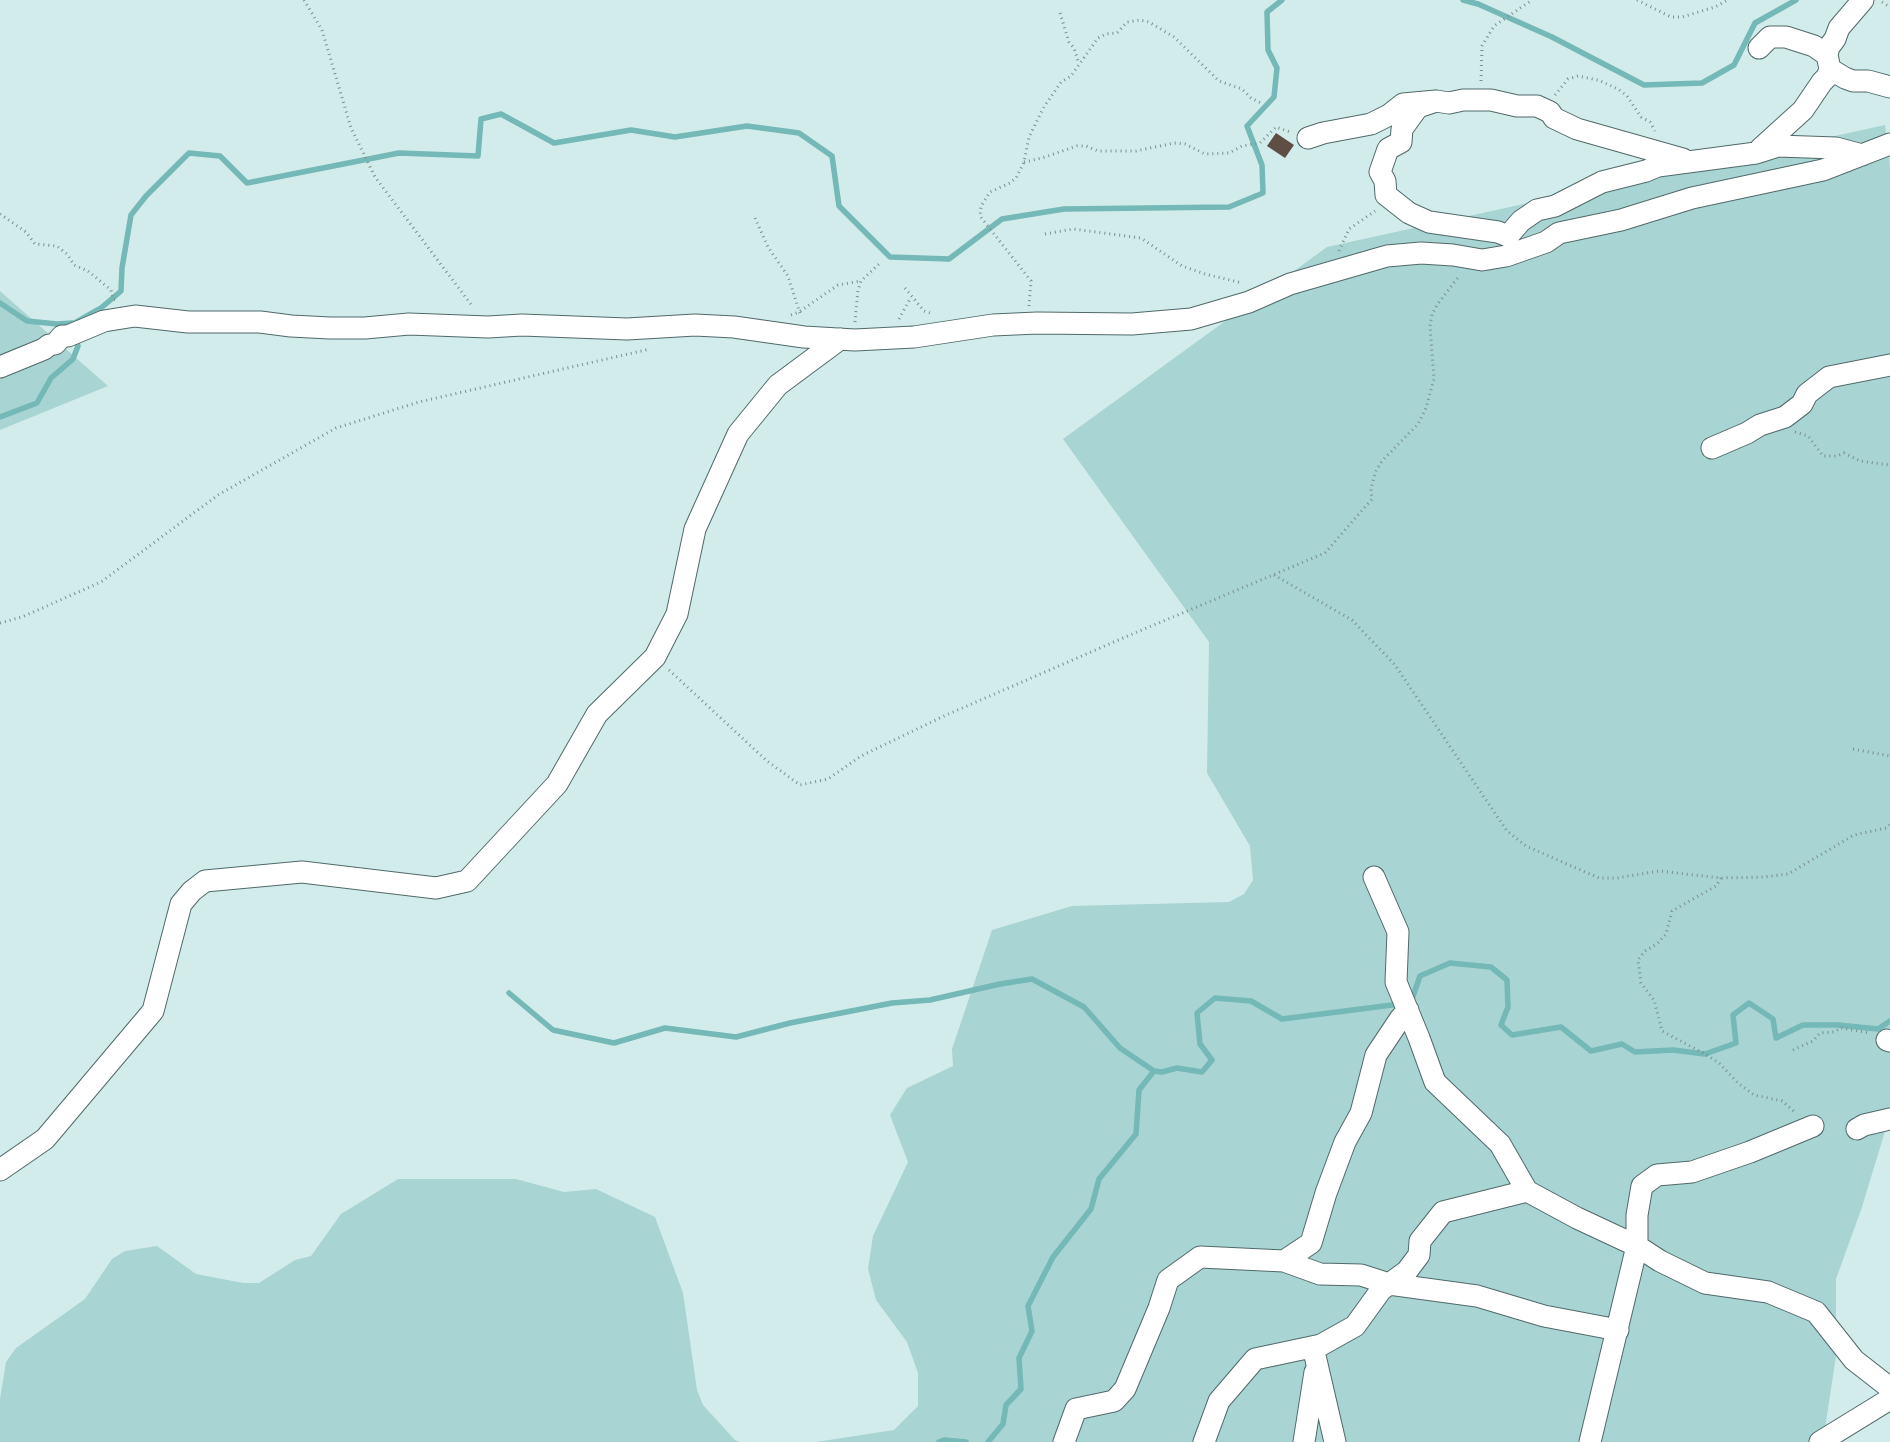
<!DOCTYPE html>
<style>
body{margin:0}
canvas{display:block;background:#d1eceb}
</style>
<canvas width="1890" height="1442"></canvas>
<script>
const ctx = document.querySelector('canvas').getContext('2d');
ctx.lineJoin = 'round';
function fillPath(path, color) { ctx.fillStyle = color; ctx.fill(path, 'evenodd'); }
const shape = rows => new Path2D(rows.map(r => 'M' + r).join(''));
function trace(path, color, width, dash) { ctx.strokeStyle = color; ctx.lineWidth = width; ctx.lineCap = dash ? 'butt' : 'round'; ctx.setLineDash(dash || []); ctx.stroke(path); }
const green = shape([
 [1885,125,1890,166,1890,1115,1861,1210,1836,1279,1836,1356,1823,1442,816,1442,894,1430,918,1406,918,1373,907,1342,876,1300,868,1269,873,1236,908,1162,890,1115,907,1088,953,1066,952,1049,992,930,1072,906,1229,902,1244,894,1253,880,1250,846,1207,773,1209,642,1063,439,1327,247],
 [0,291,108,386,0,430],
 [398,1179,516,1179,564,1192,596,1189,655,1217,683,1293,697,1390,703,1405,735,1440,740,1442,0,1442,0,1399,6,1362,16,1348,85,1299,112,1259,125,1251,157,1246,196,1274,243,1283,259,1283,295,1260,311,1256,341,1214]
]);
const stream = shape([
 [1463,0,1478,4,1552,37,1644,85,1702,83,1734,65,1755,23,1796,0],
 [0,303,27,321,57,324,73,323],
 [73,324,101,308,121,291,122,268,131,215,146,196,189,153,220,156,247,183,399,153,478,156,481,119,501,114,554,143,631,130,675,137,747,126,799,133,832,156,839,206,890,257,949,259,1002,219,1064,209,1229,207,1263,193,1262,165,1247,126,1274,97,1277,68,1268,50,1267,12,1282,0],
 [0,417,37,403,51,378,73,359,78,346,75,338],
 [509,993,553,1030,614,1043,665,1028,736,1037,790,1023,892,1003,930,1000,1000,984,1032,979,1084,1007,1120,1048,1154,1071,1162,1072,1177,1068,1202,1072,1212,1060,1200,1044,1197,1013,1215,998,1251,1001,1282,1019,1400,1004],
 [1411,1002,1420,976,1450,963,1491,967,1507,980,1508,1007,1501,1025,1512,1035,1561,1027,1591,1051,1622,1044,1635,1052,1673,1050,1705,1054,1736,1043,1733,1015,1749,1003,1773,1019,1776,1038,1803,1025,1838,1025,1878,1029,1890,1021],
 [939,1442,944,1440,966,1442],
 [988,1442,1003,1424,1006,1405,1021,1389,1019,1358,1032,1331,1028,1306,1053,1257,1091,1209,1099,1179,1136,1134,1139,1090,1154,1071]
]);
const building = shape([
 [1276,133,1294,145,1285,158,1267,146]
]);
const path = shape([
 [304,0,322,30,351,128,375,177,473,307],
 [1637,0,1671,17,1682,17,1715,7,1728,0],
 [1882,2,1890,7],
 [1060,13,1069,42,1074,48,1079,64],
 [1481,81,1482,46,1494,26,1532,0],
 [1555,95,1568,79,1578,76,1598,80,1618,89,1627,96,1641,117,1650,122,1655,131],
 [1024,162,1042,158,1077,146,1086,146,1098,151,1136,151,1174,143,1185,144,1205,154,1229,153,1242,146,1260,143,1276,127,1290,132],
 [0,214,26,232,35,244,57,246,67,254,74,265,88,271,111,290,113,299,116,300],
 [755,218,768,247,788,276,801,317],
 [1045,234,1073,229,1141,238,1182,266,1205,274,1242,283],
 [1339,251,1349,229,1375,211],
 [905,288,924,311,933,314],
 [1029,306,1031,281,980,216,981,206,990,192,1010,183,1016,178,1024,162,1029,137,1044,107,1061,82,1071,76,1098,38,1106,34,1117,33,1127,22,1140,20,1149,22,1174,37,1219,81,1242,89,1251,98,1263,104],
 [791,315,799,312,838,285,861,281],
 [899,319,911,297],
 [855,322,858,290,861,281,880,263],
 [1795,432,1808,436,1823,456,1837,456,1844,453,1860,461,1890,465],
 [1274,575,1352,620,1395,665,1507,831,1526,846,1599,878,1617,878,1659,871,1721,878,1764,877,1788,874,1854,835,1886,828,1890,825],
 [0,623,22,617,101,582,218,495,336,428,419,402,650,349],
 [669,670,767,761,800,785,828,779,861,756,944,716,1123,638,1325,553,1372,499,1371,488,1376,471,1382,461,1418,424,1426,408,1434,379,1430,326,1432,314,1437,305,1459,276],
 [1853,749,1890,756],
 [1721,878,1716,886,1672,911,1666,934,1657,944,1645,951,1638,960,1641,983,1654,1000,1662,1031,1705,1054,1719,1063,1738,1083,1754,1095,1782,1101,1795,1112],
 [1793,1050,1813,1041,1820,1033,1834,1032,1841,1028,1870,1033]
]);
const minor = shape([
 [1759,48,1770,37,1786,37,1814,46,1827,55,1830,69,1827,77,1822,82,1803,110,1760,149],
 [1827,55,1829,47,1835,39,1839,28,1863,0],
 [1830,69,1845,78,1853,81,1868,81,1890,87],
 [1436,101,1418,107,1402,129,1401,142,1388,149,1380,172,1385,181,1386,195,1409,213,1429,222,1498,232,1508,236,1521,221,1537,210,1555,206,1602,182,1646,171,1658,166,1756,153,1778,146,1836,148,1862,155],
 [1308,138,1323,133,1371,124,1389,115,1403,104,1436,101,1449,103,1463,100,1491,100,1517,106,1537,106,1550,112,1554,118,1577,129,1683,159],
 [0,367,44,349,49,345,55,344,62,336,68,336,104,321,135,316,188,322,260,322,291,326,330,328,365,328,409,324,488,327,522,325,627,329,695,325,734,327,804,337,855,340,914,337,993,325,1037,323,1132,324,1191,319,1249,302,1290,284,1387,256,1421,253,1453,255,1482,260,1506,256,1546,242,1559,233,1621,220,1692,198,1823,170,1890,144],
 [1712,448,1747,433,1760,425,1785,417,1802,404,1807,394,1829,377,1890,365],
 [1887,1040,1890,1041],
 [1813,1126,1750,1152,1692,1172,1657,1175,1642,1186,1637,1215,1637,1246,1660,1261,1705,1283,1768,1292,1816,1312,1854,1360,1890,1388],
 [1857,1129,1864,1125,1890,1119],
 [0,1170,45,1139,153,1011,181,904,192,891,205,881,302,872,436,888,467,881,557,784,597,714,655,657,677,614,695,529,738,434,778,385,840,339],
 [1527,1191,1577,1218,1637,1246,1590,1442],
 [1284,1261,1311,1243,1326,1193,1345,1142,1361,1113,1376,1055,1400,1019,1408,1010],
 [1313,1347,1335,1442],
 [1064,1442,1076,1409,1114,1401,1125,1389,1159,1308,1168,1280,1200,1257,1284,1261,1320,1274,1361,1275,1389,1284,1477,1296,1544,1316,1618,1330],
 [1204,1442,1219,1401,1255,1359,1321,1345,1355,1326,1381,1290,1407,1271,1419,1255,1420,1241,1443,1212,1527,1191,1500,1144,1435,1082,1419,1038,1396,982,1398,932,1374,877],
 [1304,1442,1315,1372],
 [1820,1442,1890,1399]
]);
fillPath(green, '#a8d4d3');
trace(stream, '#74b8b7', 5.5);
fillPath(building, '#5e4e43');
trace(minor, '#516969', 23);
trace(path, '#7c8f8f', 3, [1, 4]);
trace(minor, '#fff', 21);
</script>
